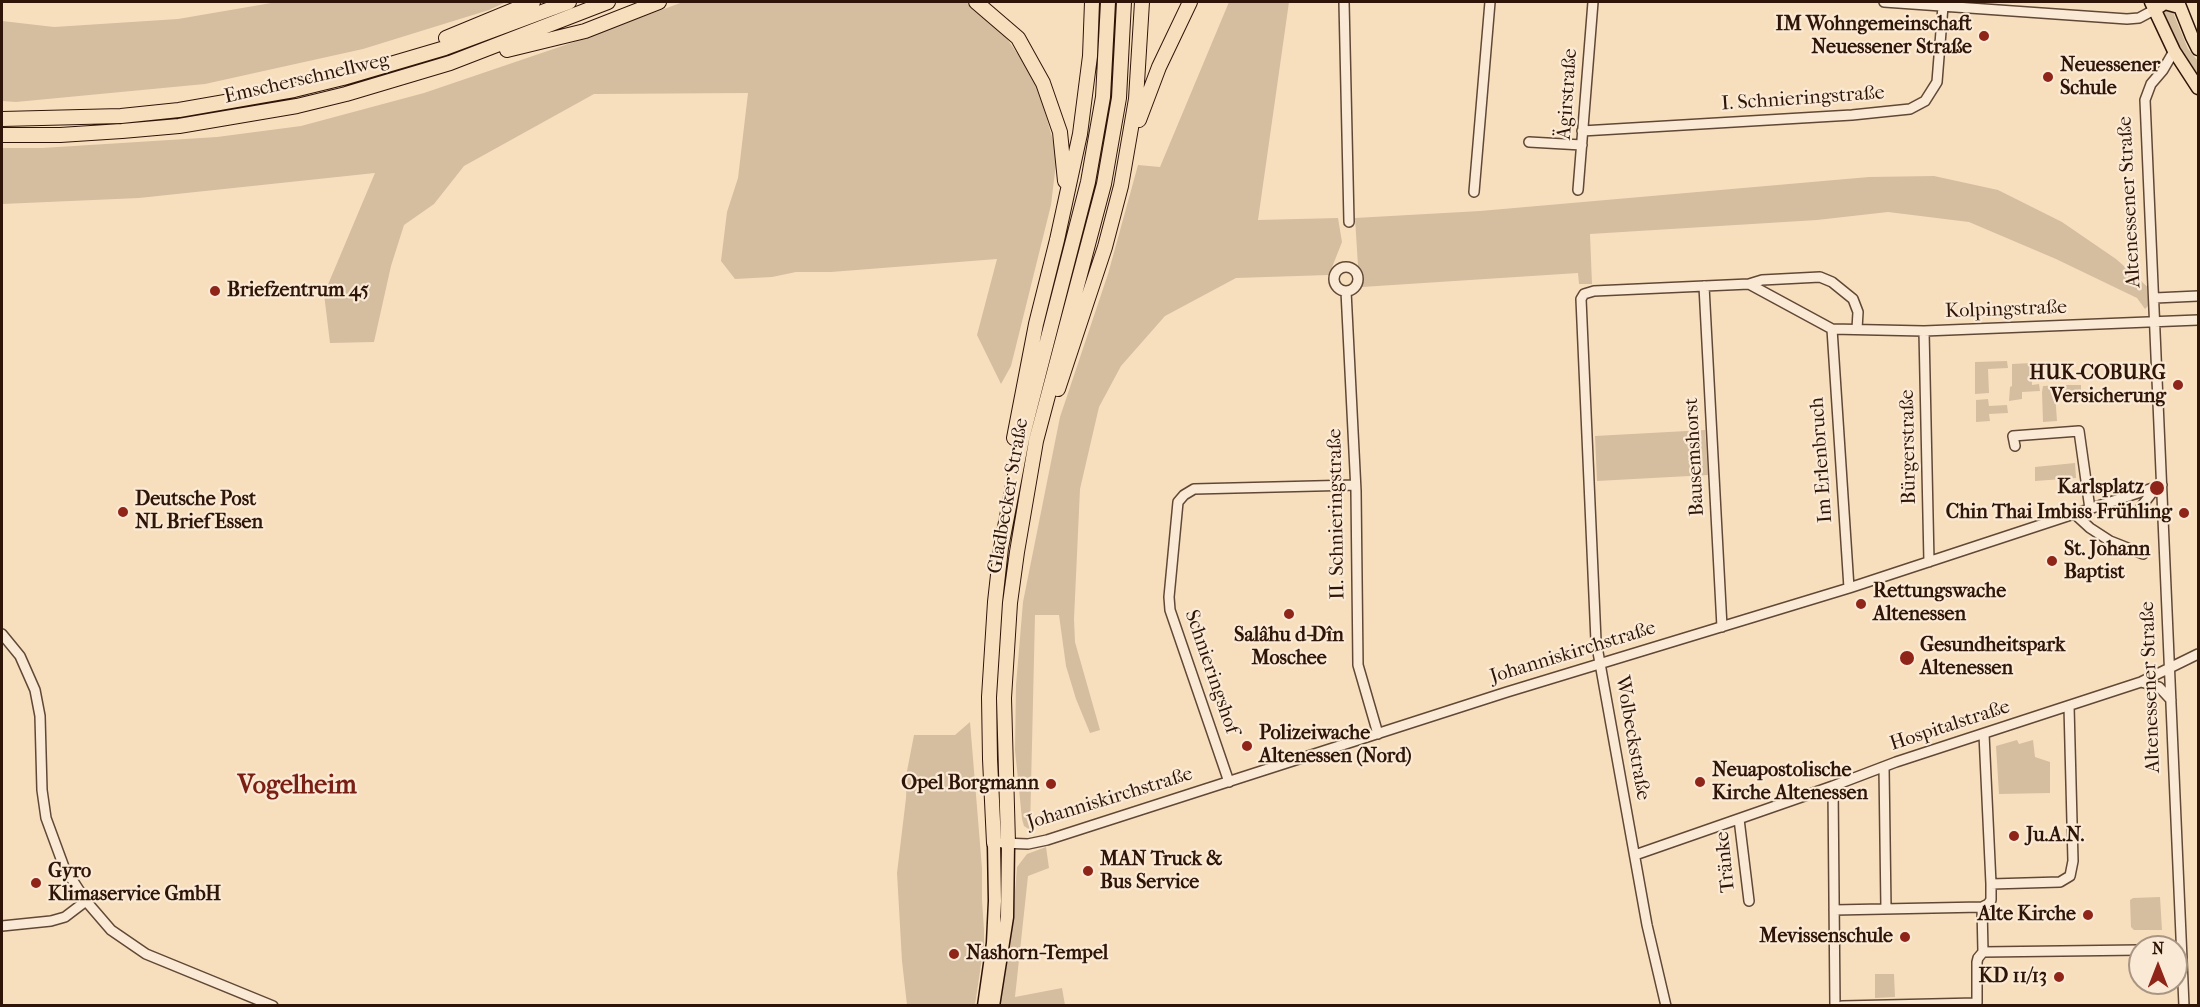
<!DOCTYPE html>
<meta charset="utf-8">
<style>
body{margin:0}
#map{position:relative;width:2200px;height:1007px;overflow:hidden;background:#f7dfbe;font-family:"IM FELL French Canon",serif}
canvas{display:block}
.frame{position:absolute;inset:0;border:3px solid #2f1508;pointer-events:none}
.north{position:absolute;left:2128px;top:935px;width:60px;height:60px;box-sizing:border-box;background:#faead5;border:2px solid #a99583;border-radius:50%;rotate:0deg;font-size:16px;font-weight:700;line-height:24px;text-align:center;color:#2f1508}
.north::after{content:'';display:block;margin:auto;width:21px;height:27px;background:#8f2418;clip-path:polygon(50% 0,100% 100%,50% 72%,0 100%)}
</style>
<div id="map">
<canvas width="2200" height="1007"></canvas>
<div class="frame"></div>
<div class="north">N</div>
</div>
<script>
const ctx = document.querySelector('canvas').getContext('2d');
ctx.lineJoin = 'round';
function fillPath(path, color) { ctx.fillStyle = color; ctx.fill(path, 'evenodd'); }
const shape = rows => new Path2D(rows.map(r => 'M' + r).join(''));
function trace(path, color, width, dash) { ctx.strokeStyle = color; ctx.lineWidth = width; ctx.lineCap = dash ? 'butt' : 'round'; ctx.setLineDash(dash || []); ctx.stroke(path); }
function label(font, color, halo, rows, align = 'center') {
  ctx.font = font + ' "IM FELL French Canon",serif'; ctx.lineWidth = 4.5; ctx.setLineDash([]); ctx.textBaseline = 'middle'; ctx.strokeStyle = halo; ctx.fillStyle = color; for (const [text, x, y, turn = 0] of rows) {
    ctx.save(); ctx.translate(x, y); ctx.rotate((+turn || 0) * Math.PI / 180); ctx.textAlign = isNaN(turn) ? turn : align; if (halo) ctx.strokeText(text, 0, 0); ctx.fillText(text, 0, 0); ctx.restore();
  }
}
const green = shape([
 [277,2,506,2,489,10,363,49,205,84,16,102,2,101,2,21,54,27,178,19],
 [683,2,966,2,998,26,1036,80,1057,155,1051,205,1011,366,1001,384,977,335,997,259,831,272,796,272,772,277,735,279,721,261,727,212,738,178,748,93,594,94,464,166,434,204,404,225,391,266,374,342,330,343,324,294,375,173,139,198,2,204,2,148,42,148,217,137,301,126,424,93,574,42],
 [1229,2,1289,2,1258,220,1338,218,1342,242,1329,275,1236,278,1165,316,1121,366,1099,407,1080,489,1074,619,1075,642,1100,730,1090,733,1076,699,1066,666,1059,615,1035,615,1030,830,1024,826,1022,819,1015,750,1016,685,1023,602,1060,417,1108,274,1138,165,1160,167],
 [2167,8,2172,10,2188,49,2198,61,2198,74,2169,31,2161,15,2162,10],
 [1934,176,1998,190,2062,222,2116,259,2150,289,2149,305,2145,309,2137,298,2056,259,1969,222,1888,212,1817,220,1590,234,1592,284,1579,284,1578,273,1362,287,1363,274,1358,266,1355,218,1480,211,1869,177],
 [2007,361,2008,368,1988,369,1989,393,1975,394,1975,362],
 [2031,363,2032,385,2039,384,2040,391,2022,392,2022,399,2009,401,2010,387,2012,386,2012,364],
 [2061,385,2081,385,2081,392,2055,393,2057,421,2043,422,2042,392,2043,386],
 [1988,399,1989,406,2007,405,2008,413,1989,414,1990,421,1976,422,1976,400],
 [1705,430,1708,475,1597,481,1595,436],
 [2075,463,2076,478,2035,481,2035,467],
 [970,722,982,868,982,900,984,930,984,945,975,1005,907,1005,902,961,897,873,906,798,907,771,914,735,955,735],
 [2017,740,2019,744,2033,740,2035,757,2050,762,2050,793,1999,794,1996,746],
 [1046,847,1049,868,1028,876,1015,997,1062,988,1065,1005,998,1006,1014,905,1017,867,1027,854],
 [2160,897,2162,930,2134,930,2131,927,2130,900,2133,898],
 [1875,974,1894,974,1895,997,1875,998]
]);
const minor = shape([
 [1344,2,1349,222],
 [1884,2,2127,19,2139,18,2154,10],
 [2174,51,2163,70,2151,84,2145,100,2184,1006],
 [1582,131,1852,115,1910,109,1925,101,1937,82,1943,6],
 [1529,142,1582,145],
 [1578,190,1593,2],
 [1474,192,1490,2],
 '1334 279a12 12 0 1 1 24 0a12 12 0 1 1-24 0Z',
 [1749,284,1762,280,1820,277,1832,282,1853,299,1858,312,1857,329],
 [1704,286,1722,627],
 [1346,291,1356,491,1358,665,1378,734],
 [2155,298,2198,296],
 [1832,329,1849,588],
 [1924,331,1929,562],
 [2015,446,2013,436,2079,431,2090,509],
 [2141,507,2151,494],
 [2077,513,2078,517,2090,528,2110,541,2143,554],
 [2,634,20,656,35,690,40,716,42,790,46,818,64,867,86,901,111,930,146,954,273,1006],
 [2141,682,2159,687,2171,700],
 [1884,767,1886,909],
 [1229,782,1170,610,1169,597,1178,502,1184,495,1194,489,1355,485],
 [1833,786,1835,1006],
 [1739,819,1749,901],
 [1002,843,1028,844,1047,840,1507,692,1849,588,2162,485],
 [1635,855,1833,786,1896,762,2141,682,2198,654],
 [1991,884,2060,882,2070,876,2073,861,2069,706],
 [1834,910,1982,907],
 [2,926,51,921,65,917,86,901],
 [1983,952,2140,950],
 [1666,1006,1647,925,1596,641,1581,299,1584,294,1594,291,1749,284,1832,329,1924,331,2198,320],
 [1842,1006,1977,1003,1977,962,1978,958,1983,952,1982,907,1988,904,1991,900,1991,884,1984,734]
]);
const major = shape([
 [2151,2,2174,51,2198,88],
 [2178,2,2192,37,2198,49],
 [2154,10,2165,3,2179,7],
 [984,1006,993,943,995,901,994,843],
 [993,1006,1007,917,1008,843]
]);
const highway = shape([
 [976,2,1018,38,1043,83,1060,132,1065,181],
 [446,38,533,2],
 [507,50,585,31,659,2],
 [2,119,121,116,179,110,294,90,343,78,445,48,569,2],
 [1139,120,1159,67,1190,2],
 [2,135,60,135,122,131,179,126,297,106,346,94,450,63,608,2],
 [1058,389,1105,247,1121,186,1136,99,1142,2],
 [1014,438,1036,324,1057,240,1080,134,1090,56,1092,2],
 [994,843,990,759,989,697,995,602,1001,548,1022,439,1088,182,1103,97,1108,2],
 [1008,843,1004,698,1010,603,1017,552,1036,441,1104,184,1119,98,1124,2]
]);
const markers = [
 [1984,36,6,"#8f2418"],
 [2048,77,6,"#8f2418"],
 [215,291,6,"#8f2418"],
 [2178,385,6,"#8f2418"],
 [2157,488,8,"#8f2418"],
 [123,512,6,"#8f2418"],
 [2184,513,6,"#8f2418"],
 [2052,561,6,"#8f2418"],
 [1861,604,6,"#8f2418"],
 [1289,614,6,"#8f2418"],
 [1907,658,8,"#8f2418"],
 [1247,746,6,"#8f2418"],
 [1700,782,6,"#8f2418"],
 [1051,784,6,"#8f2418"],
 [2014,836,6,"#8f2418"],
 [1088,871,6,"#8f2418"],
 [36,883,6,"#8f2418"],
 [2088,915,6,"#8f2418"],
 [1905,937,6,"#8f2418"],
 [954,954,6,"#8f2418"],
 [2059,977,6,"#8f2418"]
];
const poiNames = [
 ["IM Wohngemeinschaft",1972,25,"right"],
 ["Neuessener Straße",1972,48,"right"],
 ["Neuessener",2060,66],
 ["Schule",2060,89],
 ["Briefzentrum 45",227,291],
 ["HUK-COBURG",2166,374,"right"],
 ["Versicherung",2166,397,"right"],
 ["Karlsplatz",2144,488,"right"],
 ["Deutsche Post",135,500],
 ["NL Brief Essen",135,523],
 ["Chin Thai Imbiss Frühling",2172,513,"right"],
 ["St. Johann",2064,550],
 ["Baptist",2064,573],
 ["Rettungswache",1873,592],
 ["Altenessen",1873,615],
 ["Salâhu d-Dîn",1289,636,"center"],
 ["Moschee",1289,659,"center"],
 ["Gesundheitspark",1920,646],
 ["Altenessen",1920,669],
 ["Polizeiwache",1259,734],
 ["Altenessen (Nord)",1259,757],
 ["Neuapostolische",1712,771],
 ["Kirche Altenessen",1712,794],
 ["Opel Borgmann",1039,784,"right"],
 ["Ju.A.N.",2026,836],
 ["MAN Truck &",1100,860],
 ["Bus Service",1100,883],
 ["Gyro",48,872],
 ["Klimaservice GmbH",48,895],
 ["Alte Kirche",2076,915,"right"],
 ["Mevissenschule",1893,937,"right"],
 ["Nashorn-Tempel",966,954],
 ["KD 11/13",2047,977,"right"]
];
const streetNames = [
 ["Emscherschnellweg",307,79,-13],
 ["Ägirstraße",1568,94,-86],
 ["I. Schnieringstraße",1803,99,-4],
 ["Altenessener Straße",2130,202,-93],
 ["Kolpingstraße",2006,310,-2],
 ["Bürgerstraße",1909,447,-91],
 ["Bausemshorst",1695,457,-93],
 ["Im Erlenbruch",1822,460,-94],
 ["Gladbecker Straße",1009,496,-80],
 ["II. Schnieringstraße",1337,514,-91],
 ["Johanniskirchstraße",1573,653,-17],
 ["Schnieringshof",1211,672,71],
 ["Altenessener Straße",2151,687,-92],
 ["Hospitalstraße",1950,726,-18],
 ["Wolbeckstraße",1632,738,80],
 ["Johanniskirchstraße",1110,799,-17],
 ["Tränke",1726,862,-96]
];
const districtNames = [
 ["Vogelheim",297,787]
];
fillPath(green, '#d5bd9f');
trace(minor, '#614836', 12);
trace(major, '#2f1508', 15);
trace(highway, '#2f1508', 16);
trace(minor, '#faead5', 9);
trace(major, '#f7dfbe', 12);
trace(highway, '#f7dfbe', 14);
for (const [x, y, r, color] of markers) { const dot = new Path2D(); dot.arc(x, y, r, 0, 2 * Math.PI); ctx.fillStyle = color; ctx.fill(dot); trace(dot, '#faead5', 2); }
label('bold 20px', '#2f1508', '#faead5', poiNames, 'left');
label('20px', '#2f1508', '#faead5', streetNames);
label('bold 26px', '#7a1f14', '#faead5', districtNames);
</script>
